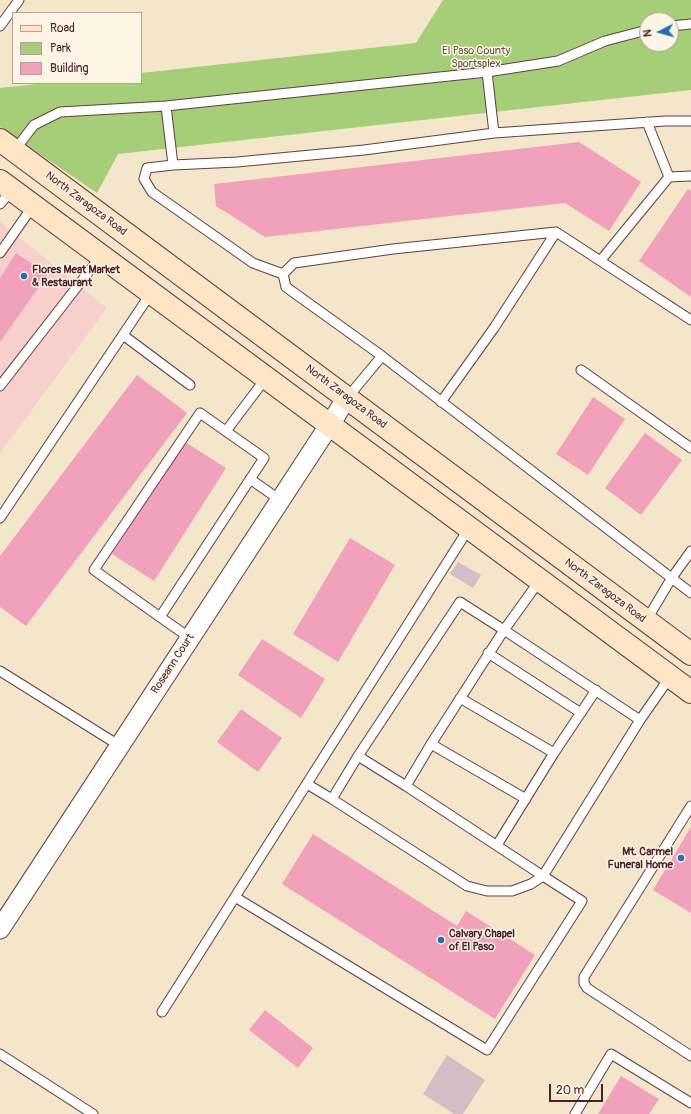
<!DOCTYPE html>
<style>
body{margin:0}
#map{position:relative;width:691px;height:1114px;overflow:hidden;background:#f4e6cb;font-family:Pangolin,sans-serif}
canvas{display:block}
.legend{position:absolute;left:12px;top:12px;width:130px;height:72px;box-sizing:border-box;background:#fcf5e5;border:1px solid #b59f9b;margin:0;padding:5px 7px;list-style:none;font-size:12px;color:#4a1f2b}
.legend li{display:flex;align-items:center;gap:8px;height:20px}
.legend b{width:20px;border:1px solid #b59f9b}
.north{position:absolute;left:639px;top:12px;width:40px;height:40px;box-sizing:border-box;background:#fcf5e5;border:1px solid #b59f9b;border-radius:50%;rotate:264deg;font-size:11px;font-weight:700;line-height:16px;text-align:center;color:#4a1f2b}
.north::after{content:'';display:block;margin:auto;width:14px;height:18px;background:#1f6fb2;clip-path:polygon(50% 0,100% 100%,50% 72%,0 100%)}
.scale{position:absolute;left:549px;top:1084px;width:54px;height:18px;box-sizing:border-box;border:2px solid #4a1f2b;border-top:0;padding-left:5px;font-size:12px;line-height:14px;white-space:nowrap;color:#4a1f2b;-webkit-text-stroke:3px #fcf5e5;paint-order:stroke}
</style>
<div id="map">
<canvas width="691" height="1114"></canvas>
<ul class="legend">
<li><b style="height:5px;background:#fde5c5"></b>Road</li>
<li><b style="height:11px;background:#a6cd78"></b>Park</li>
<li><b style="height:11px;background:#f1a1bb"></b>Building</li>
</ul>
<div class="north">N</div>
<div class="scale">20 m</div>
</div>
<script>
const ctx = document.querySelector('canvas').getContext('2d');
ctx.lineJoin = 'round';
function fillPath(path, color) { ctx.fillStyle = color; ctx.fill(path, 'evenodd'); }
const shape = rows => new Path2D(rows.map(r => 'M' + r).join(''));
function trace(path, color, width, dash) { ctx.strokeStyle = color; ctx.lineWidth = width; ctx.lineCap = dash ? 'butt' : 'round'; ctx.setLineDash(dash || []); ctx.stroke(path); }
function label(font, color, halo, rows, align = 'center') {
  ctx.font = font + ' Pangolin,sans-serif'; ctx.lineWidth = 3; ctx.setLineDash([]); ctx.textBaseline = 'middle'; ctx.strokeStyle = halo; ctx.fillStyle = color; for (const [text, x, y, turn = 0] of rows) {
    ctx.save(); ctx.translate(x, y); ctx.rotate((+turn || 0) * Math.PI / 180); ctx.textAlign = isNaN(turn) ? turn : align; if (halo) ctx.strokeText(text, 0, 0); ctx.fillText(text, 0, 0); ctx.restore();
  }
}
const built = shape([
 [0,222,107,308,0,453]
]);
const industrial = shape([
 [458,562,481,575,473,588,450,574],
 [447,1055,485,1080,463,1114,454,1114,423,1094]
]);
const green = shape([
 [443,0,691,0,691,90,118,154,97,193,0,127,0,88,46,83,141,83,141,73,416,43],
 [647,20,671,20,671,44,647,44]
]);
const building = shape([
 [579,142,641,182,609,231,565,203,265,237,216,206,214,184],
 [688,189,691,191,691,297,639,261],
 [16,253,48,274,0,342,0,278],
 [137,375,187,413,26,626,0,607,0,556],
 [593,397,625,419,588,475,556,454],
 [645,433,682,460,641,515,605,488],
 [185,442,226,468,154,581,112,554],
 [350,538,395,565,338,662,293,634],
 [262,639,325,679,301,718,238,675],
 [241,709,282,738,258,772,217,742],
 [691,827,691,913,653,890],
 [313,834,457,926,466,911,535,955,495,1019,282,884],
 [265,1010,313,1048,298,1068,249,1030],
 [621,1076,659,1099,649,1114,598,1114]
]);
const lane = shape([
 [0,26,19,0],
 [671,26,691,24],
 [166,106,173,165],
 [494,133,665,121,691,121],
 [14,151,34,125,60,112,166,106,487,72,558,61,605,41,647,30],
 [669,177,691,176],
 [0,204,12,190],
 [0,253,33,206],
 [601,260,669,177,647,122],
 [283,274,253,263,152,192,144,179,147,168,173,165,237,162,364,150,494,133,487,72],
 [691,320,556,232,393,249,294,263,283,274,286,287,382,356,691,593],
 [123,335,190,385],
 [581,370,691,448],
 [0,386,101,256],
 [347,398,382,356],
 [441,402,494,328,556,232],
 [226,431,266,378],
 [250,479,280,500],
 [0,518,151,293],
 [160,617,264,458,200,413,94,570,160,617,190,638],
 [646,621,671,579,691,551],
 [488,653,581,713],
 [0,671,120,746],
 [460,698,554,753],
 [640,720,670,677],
 [431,744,526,799],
 [358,756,406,786],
 [307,784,332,799],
 [691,806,584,977,584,983,587,988,691,1056],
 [497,845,554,753,596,690],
 [235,897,487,1050,582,901,543,876,531,884,512,891,487,891,467,886,332,799,358,756,460,602,504,630,431,744,406,786,543,876,640,720,504,630,540,580],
 [162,1012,469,528],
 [0,1054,93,1114],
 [575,1114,611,1054,691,1103]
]);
const street = shape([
 [0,929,347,398]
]);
const secondary = shape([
 [0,140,691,654],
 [0,181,691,692]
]);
const markers = [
 [24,276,4,"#1f6fb2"],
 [681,858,4,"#1f6fb2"],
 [441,940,4,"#1f6fb2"]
];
const parkNames = [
 ["El Paso County",476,51],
 ["Sportsplex",476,64]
];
const streetNames = [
 ["North Zaragoza Road",86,204,37],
 ["North Zaragoza Road",346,397,37],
 ["North Zaragoza Road",605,591,37],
 ["Roseann Court",173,664,-57]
];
const poiNames = [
 ["Flores Meat Market",32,270],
 ["& Restaurant",32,283],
 ["Mt. Carmel",673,852,"right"],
 ["Funeral Home",673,865,"right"],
 ["Calvary Chapel",449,934],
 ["of El Paso",449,947]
];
fillPath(built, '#f7d0ce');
fillPath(industrial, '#d2bec4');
fillPath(green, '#a6cd78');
fillPath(building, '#f1a1bb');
trace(lane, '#643d43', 11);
trace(street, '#643d43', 21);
trace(secondary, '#643d43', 24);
trace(lane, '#fff', 9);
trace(street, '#fff', 19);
trace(secondary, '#fde5c5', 22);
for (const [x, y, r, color] of markers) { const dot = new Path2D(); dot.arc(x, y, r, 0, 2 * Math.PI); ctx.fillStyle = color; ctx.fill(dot); trace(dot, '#fcf5e5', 1.5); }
label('11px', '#665342', '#fcf5e5', parkNames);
label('11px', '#4a1f2b', '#fcf5e5', streetNames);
label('bold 11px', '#4a1f2b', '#fcf5e5', poiNames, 'left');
</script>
